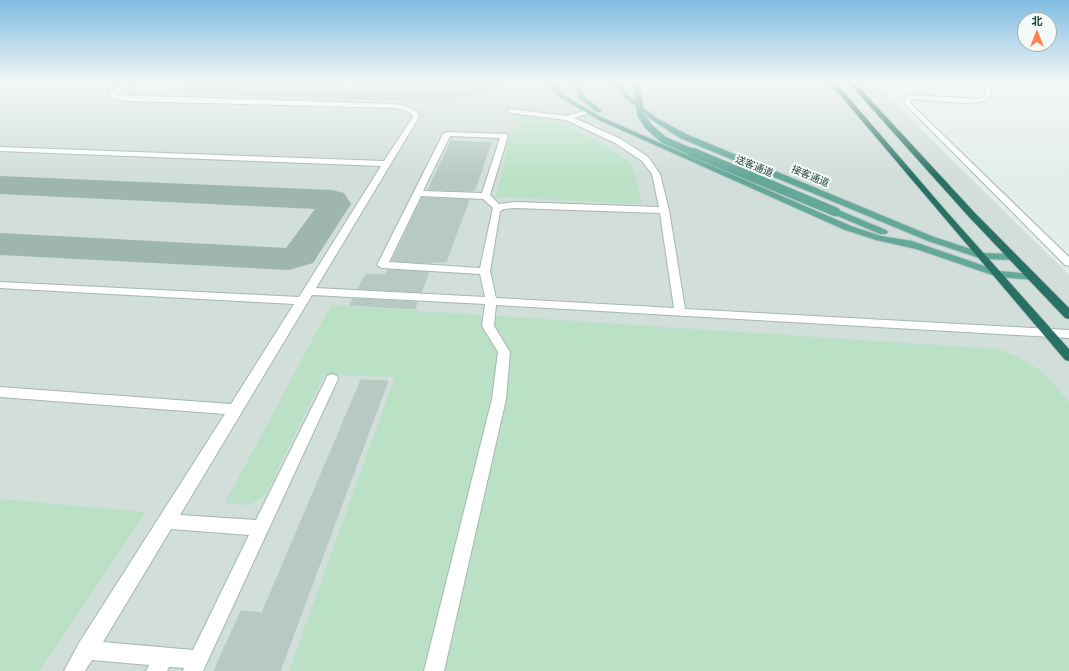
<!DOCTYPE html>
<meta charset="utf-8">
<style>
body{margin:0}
#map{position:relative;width:1069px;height:671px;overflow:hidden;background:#e3eeea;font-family:Jost,"Noto Sans SC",sans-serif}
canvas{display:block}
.north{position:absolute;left:1017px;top:12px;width:40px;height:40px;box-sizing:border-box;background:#f4faf7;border:1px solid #9fb0ab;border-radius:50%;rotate:0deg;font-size:11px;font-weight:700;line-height:16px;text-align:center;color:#20423a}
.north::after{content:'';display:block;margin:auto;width:14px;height:18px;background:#ff8250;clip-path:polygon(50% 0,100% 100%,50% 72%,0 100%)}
</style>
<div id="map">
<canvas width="1069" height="671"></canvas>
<div class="north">北</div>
</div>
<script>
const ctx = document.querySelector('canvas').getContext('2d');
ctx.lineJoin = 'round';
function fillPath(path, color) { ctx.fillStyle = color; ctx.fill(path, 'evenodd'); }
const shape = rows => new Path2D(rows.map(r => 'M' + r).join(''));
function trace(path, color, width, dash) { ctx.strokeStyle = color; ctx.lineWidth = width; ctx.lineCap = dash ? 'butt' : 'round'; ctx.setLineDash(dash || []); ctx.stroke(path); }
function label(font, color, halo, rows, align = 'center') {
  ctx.font = font + ' Jost,"Noto Sans SC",sans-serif'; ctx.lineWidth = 4; ctx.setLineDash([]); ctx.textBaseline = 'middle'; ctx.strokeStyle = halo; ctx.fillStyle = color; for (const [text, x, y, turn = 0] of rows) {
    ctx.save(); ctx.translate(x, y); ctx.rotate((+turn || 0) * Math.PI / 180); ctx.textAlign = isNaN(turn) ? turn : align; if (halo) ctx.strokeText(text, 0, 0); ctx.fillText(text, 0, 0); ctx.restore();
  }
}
const built = shape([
 [0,82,873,82,1069,275,1069,671,0,671]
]);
const green = shape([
 [521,115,541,118,570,128,596,140,625,159,633,167,642,204,496,197,512,128,520,128],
 [331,305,998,349,1020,358,1044,373,1069,402,1069,671,289,671,395,377,324,375,266,494,254,502,246,505,225,503],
 [0,499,146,512,39,671,0,671]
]);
const taxiway = shape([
 [0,176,332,190,344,193,351,204,313,263,289,270,0,255,0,233,286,248,315,209,0,194,0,176]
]);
const building = shape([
 [180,82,506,82,507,90,452,98,387,100,180,93,180,82],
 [451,141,491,143,475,189,472,191,428,190,451,141],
 [422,198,469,200,446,262,433,262,432,263,392,261,422,198],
 [388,270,429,272,421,292,358,289,366,274,385,275,388,270],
 [353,299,417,302,415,309,350,305,353,299],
 [361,380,388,381,280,671,214,671,241,611,262,613,361,380]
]);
const minorTunnel = shape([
 [342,98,354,82]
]);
const minor = shape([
 [125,82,132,82,115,94,117,95,396,104,408,107,417,112,419,117,316,288,485,297,480,274,382,268,377,265,443,134,447,132,507,134,508,136,490,195,499,204,515,202,659,207,652,174,642,161,615,143,566,120,510,113,507,111,510,109,568,116,587,110,589,111,589,113,574,118,621,139,648,157,660,174,669,210,685,309,1069,330,1069,338,496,305,494,326,510,352,506,399,444,671,424,671,492,399,498,352,482,326,485,304,312,295,180,515,256,520,326,379,327,376,332,374,337,376,338,379,203,671,183,671,184,668,169,667,167,671,146,671,149,665,92,660,85,671,64,671,79,643,225,414,0,397,0,387,231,404,294,304,0,288,0,282,299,297,381,166,0,151,0,147,384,161,413,117,412,114,404,110,396,108,126,101,113,98,109,95,109,93,125,82],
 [450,136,500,138,482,193,423,191,450,136],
 [421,196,483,199,493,208,480,268,389,262,421,196],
 [515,208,660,213,674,308,496,298,490,271,500,211,504,209,515,208],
 [171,529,249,535,193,650,103,642,171,529],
 [985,82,991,82,991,96,983,102,962,103,913,99,910,103,1069,257,1069,266,1065,265,904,103,906,97,913,95,979,99,985,95,985,82]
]);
const major = shape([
 [551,82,557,82,559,90,563,95,603,118,851,226,881,236,912,241,999,271,1033,274,1038,277,1033,280,998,277,916,249,876,240,845,230,599,120,559,97,553,91,551,82],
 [574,82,580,82,579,86,585,97,601,110,601,112,597,112,580,99,573,86,574,82],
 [613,82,619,82,626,93,656,118,686,134,934,237,983,253,1013,254,1018,257,1013,260,982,259,928,241,680,138,652,120,622,95,613,82],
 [836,209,886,230,888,232,886,234,880,234,833,214,833,210,836,209]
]);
const highway = shape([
 [829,82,835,82,947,212,1069,349,1069,361,1065,360,829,82],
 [848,82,854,82,975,213,1069,308,1069,319,1065,318,969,217,848,82]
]);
const majorBridgeFar1 = shape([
 [636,82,641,115,648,126,664,140,694,153]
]);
const majorBridge = shape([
 [692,152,836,212]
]);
const farStreetnames = [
 ["送客通道",754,167,23],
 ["接客通道",810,177,23]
];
fillPath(built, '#d1ded9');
fillPath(green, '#bae1c6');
fillPath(taxiway, '#9fb6b0');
fillPath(building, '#b8c9c3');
trace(building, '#b4c9c1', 1);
trace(minorTunnel, '#bcccc7', 7, [7, 3.5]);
trace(minor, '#a5b7b2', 2);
trace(major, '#c1cac8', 2);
trace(highway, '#c1cac8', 2);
fillPath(minor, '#fff');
fillPath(major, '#63a899');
fillPath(highway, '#297165');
trace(majorBridgeFar1, '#c1cac8', 8, []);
trace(majorBridge, '#c1cac8', 10, []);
trace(majorBridgeFar1, '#63a899', 7);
trace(majorBridge, '#63a899', 9);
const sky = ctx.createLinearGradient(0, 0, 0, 176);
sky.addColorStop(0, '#81bce2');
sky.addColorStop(0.47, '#f2f7f6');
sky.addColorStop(1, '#f2f7f600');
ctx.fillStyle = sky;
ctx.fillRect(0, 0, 1069, 176);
label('10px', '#20423a', '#f4faf7', farStreetnames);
</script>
